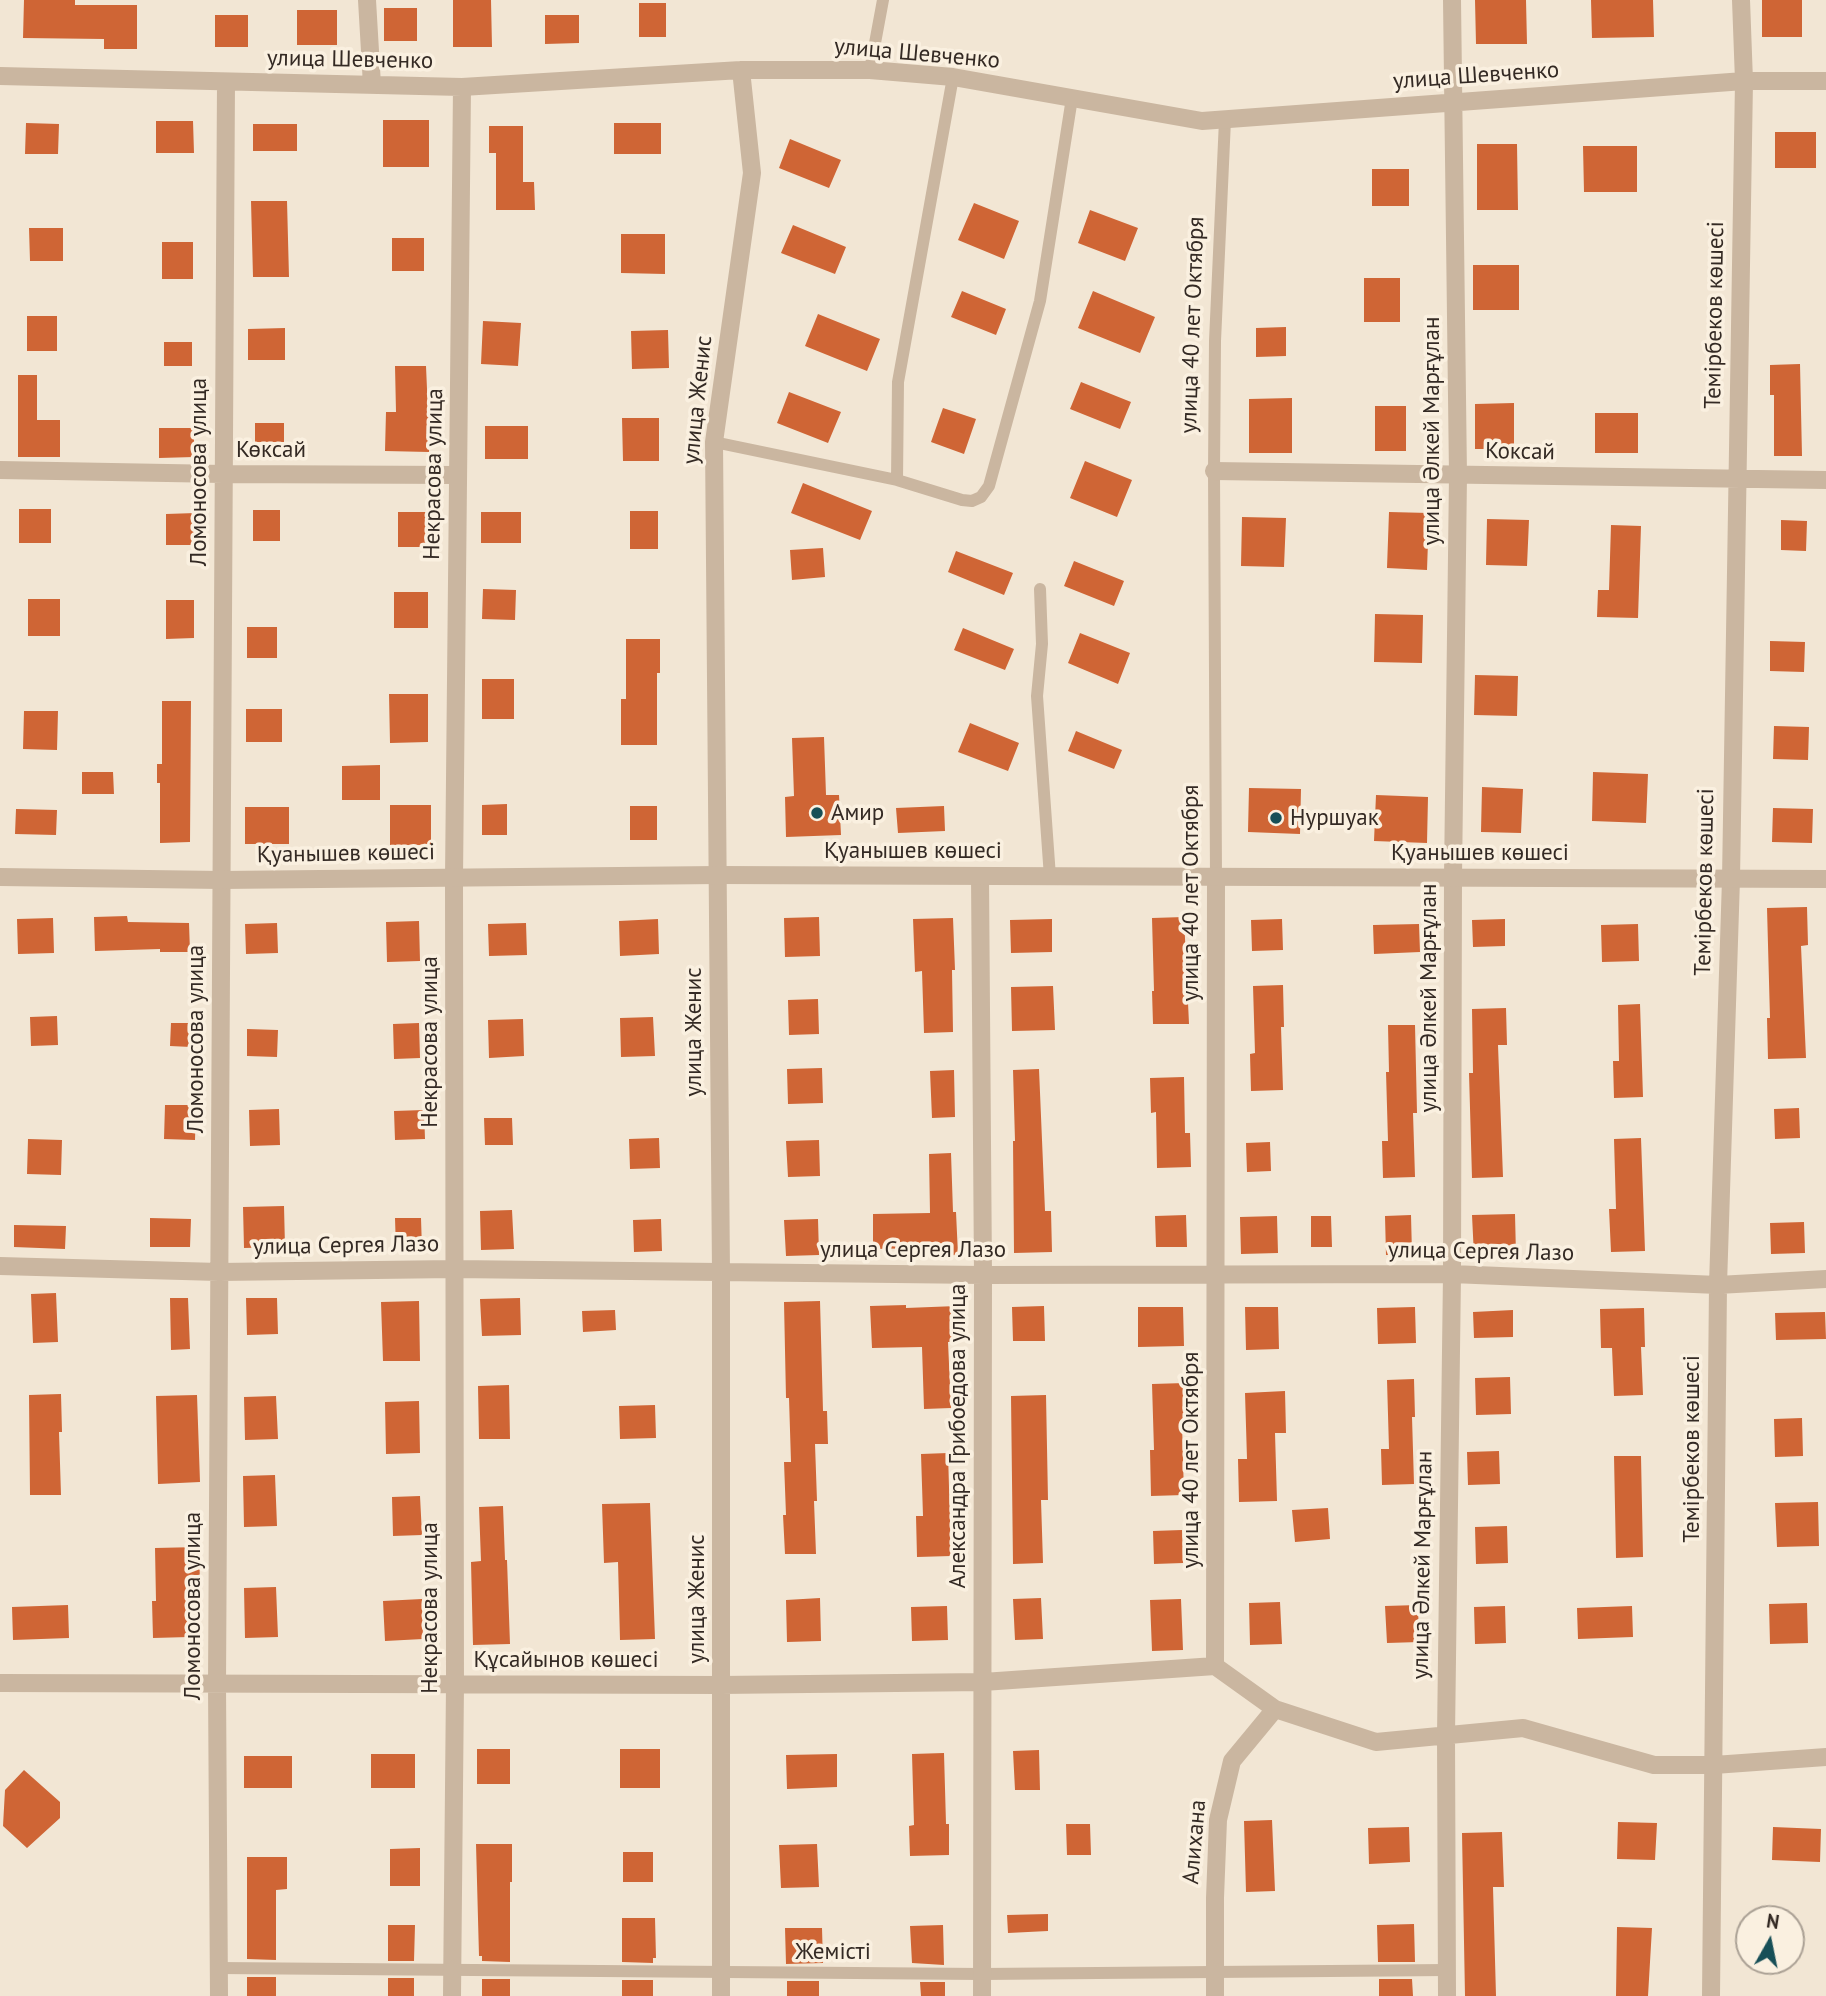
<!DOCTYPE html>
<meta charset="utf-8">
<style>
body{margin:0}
#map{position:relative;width:1826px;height:1996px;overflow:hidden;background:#f2e6d4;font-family:"PT Sans",sans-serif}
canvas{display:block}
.north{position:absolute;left:1735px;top:1905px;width:70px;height:70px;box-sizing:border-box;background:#faf0e0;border:2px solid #aba195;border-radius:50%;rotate:9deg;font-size:19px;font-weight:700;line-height:28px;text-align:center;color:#342a24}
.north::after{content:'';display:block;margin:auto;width:24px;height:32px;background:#174f57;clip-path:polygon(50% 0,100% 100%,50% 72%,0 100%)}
</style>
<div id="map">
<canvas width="1826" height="1996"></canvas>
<div class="north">N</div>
</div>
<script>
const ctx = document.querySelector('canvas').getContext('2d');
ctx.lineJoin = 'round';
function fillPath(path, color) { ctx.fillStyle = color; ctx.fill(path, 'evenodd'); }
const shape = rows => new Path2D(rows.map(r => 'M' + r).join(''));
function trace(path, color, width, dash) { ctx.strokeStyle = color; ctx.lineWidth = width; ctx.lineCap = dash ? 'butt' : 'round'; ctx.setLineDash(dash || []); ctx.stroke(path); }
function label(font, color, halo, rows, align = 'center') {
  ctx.font = font + ' "PT Sans",sans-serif'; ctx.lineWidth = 7; ctx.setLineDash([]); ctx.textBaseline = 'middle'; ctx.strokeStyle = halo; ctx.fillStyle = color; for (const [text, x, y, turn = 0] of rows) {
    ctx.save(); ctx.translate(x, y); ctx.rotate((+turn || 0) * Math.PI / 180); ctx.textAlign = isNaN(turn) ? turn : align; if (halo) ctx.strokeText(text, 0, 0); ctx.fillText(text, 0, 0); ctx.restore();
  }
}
const building = shape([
 [24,0,75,0,75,5,137,5,137,49,104,49,104,39,23,38],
 [453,0,491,0,492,47,453,47],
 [1475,0,1526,0,1527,44,1476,44],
 [1591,0,1653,0,1654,37,1592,38],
 [1762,0,1802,0,1802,37,1762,37],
 [639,3,666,3,666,37,639,37],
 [384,8,417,8,417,41,384,41],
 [297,10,337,10,337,45,297,45],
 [215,15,248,15,248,47,215,47],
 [545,15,579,15,579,43,545,44],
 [383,120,429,120,429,167,383,167],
 [156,121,193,121,194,153,156,153],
 [26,123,59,124,58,154,25,154],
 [614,123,661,123,661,154,614,154],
 [253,124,297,124,297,151,253,151],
 [489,126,523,126,523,182,534,182,535,210,496,210,496,153,489,153],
 [1775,132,1816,132,1816,168,1775,168],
 [790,139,841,160,829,188,779,168],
 [1477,144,1517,144,1518,210,1477,210],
 [1583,146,1637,146,1637,192,1584,192],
 [1372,169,1409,169,1409,206,1372,206],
 [251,201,287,201,289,277,253,277],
 [974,203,1019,221,1004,259,958,240],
 [1090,210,1138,228,1125,261,1078,243],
 [793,225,846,247,835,274,781,253],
 [29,228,63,228,63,261,30,261],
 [621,234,665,234,665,274,621,273],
 [392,238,424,238,424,271,392,271],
 [162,242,193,242,193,279,162,279],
 [1473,265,1519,265,1519,310,1473,310],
 [1364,278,1400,278,1400,322,1364,322],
 [962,291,1006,309,996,335,951,317],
 [1093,291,1155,317,1140,353,1078,328],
 [818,314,880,339,867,371,805,346],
 [27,316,57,316,57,351,27,351],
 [483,321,521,323,518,366,481,364],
 [1286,327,1286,356,1256,357,1256,328],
 [285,328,285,360,248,360,248,329],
 [668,330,669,368,632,369,631,331],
 [164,342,192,342,192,366,164,366],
 [1800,364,1802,456,1774,456,1774,395,1770,395,1770,365],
 [395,366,426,366,428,412,430,412,429,452,385,451,386,412,396,412],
 [18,375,37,375,37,420,60,420,60,457,18,457],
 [1081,382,1131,402,1120,429,1070,409],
 [789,392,841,412,828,443,777,423],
 [1292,398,1292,453,1249,453,1249,399],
 [1514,403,1514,449,1475,449,1475,404],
 [1375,406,1406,406,1406,451,1375,451],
 [943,408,976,419,964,454,931,442],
 [1595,413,1638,413,1638,453,1595,453],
 [622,418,659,418,659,461,623,461],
 [255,423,284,423,284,442,255,442],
 [485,426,528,426,528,459,485,459],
 [159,428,194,428,194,457,159,458],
 [1085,461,1132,480,1117,517,1070,498],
 [803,483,872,511,860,540,791,513],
 [19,509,51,509,51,543,19,543],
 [253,510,280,510,280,541,253,541],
 [630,511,658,511,658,549,630,549],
 [398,512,426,512,426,547,398,547],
 [481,512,521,512,521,543,481,543],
 [1389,512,1429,513,1427,570,1387,568],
 [196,513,196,545,166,545,166,514],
 [1242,517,1286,518,1284,567,1241,566],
 [1487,519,1529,520,1527,566,1486,565],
 [1781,520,1807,521,1806,551,1781,550],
 [1611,525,1641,526,1638,618,1597,617,1598,590,1609,590],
 [823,548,825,577,792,580,790,550],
 [956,551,1013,573,1004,595,948,572],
 [1074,561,1124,581,1114,606,1064,586],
 [483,589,516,590,515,620,482,619],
 [394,592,428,592,428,628,394,628],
 [28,599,60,599,60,636,28,636],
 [166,600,194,600,194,638,166,639],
 [1375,614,1423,615,1422,663,1374,662],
 [247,627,277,627,277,658,247,658],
 [963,628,1014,649,1005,670,954,650],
 [1080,633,1130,653,1118,684,1068,663],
 [626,639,660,639,660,673,657,673,657,745,621,745,621,699,626,699],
 [1770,641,1805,642,1804,672,1770,671],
 [1475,675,1518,676,1517,716,1474,715],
 [482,679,514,679,514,719,482,719],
 [389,694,428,694,428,742,390,743],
 [162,701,191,701,190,842,160,843,160,783,157,783,157,764,162,764],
 [246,709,282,709,282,742,246,742],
 [24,711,58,711,57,750,23,749],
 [970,723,1019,743,1008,771,958,752],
 [1774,726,1809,727,1808,760,1773,759],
 [1076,731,1122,750,1114,769,1068,751],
 [824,737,826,795,839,795,841,835,786,837,785,797,794,796,792,738],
 [380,765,380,800,342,800,342,766],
 [82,772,113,772,114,794,82,794],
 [1593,772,1648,774,1646,823,1592,821],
 [1482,787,1523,789,1521,833,1481,832],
 [1249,788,1301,789,1300,834,1248,832],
 [1376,795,1428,797,1427,843,1374,841],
 [507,804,507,835,482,835,482,805],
 [390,805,431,805,431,845,390,845],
 [630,806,657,806,657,840,630,840],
 [944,806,945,831,898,833,896,808],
 [245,807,289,807,289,844,245,844],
 [1773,808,1813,809,1812,843,1772,842],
 [16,809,57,810,56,835,15,834],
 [1807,907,1808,945,1801,946,1806,1058,1768,1059,1767,1018,1770,1018,1767,908],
 [127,916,128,922,189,923,190,952,160,952,160,949,95,951,94,917],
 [819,917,820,956,785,957,784,918],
 [1184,917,1189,1024,1153,1024,1152,991,1154,991,1152,918],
 [53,918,54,953,18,954,17,919],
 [953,918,955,970,952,970,953,1032,924,1033,922,971,915,972,913,919],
 [658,919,659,954,620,956,619,921],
 [1052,919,1052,952,1011,953,1010,920],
 [1282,919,1283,950,1252,951,1251,920],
 [1505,919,1505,946,1473,947,1472,920],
 [419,921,420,961,387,962,386,922],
 [277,923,278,953,246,954,245,924],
 [526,923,527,955,489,956,488,924],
 [1419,924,1420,952,1374,954,1373,925],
 [1638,924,1639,961,1602,962,1601,925],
 [1283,985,1284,1027,1281,1027,1283,1090,1251,1091,1250,1054,1255,1053,1253,986],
 [1053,986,1055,1030,1012,1031,1011,987],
 [818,999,819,1034,789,1035,788,1000],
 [1640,1004,1643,1097,1614,1098,1613,1061,1619,1061,1618,1005],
 [1506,1008,1507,1045,1498,1045,1503,1177,1472,1178,1469,1073,1473,1073,1472,1009],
 [57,1016,58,1045,31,1046,30,1017],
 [653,1017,655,1056,621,1057,620,1018],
 [523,1019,524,1056,489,1058,488,1020],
 [171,1023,192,1023,191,1047,170,1046],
 [419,1023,420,1058,394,1059,393,1024],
 [1388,1025,1415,1025,1417,1113,1413,1113,1415,1177,1383,1178,1382,1141,1388,1141,1386,1072,1389,1072],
 [247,1029,278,1030,277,1057,247,1056],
 [822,1068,823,1103,788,1104,787,1069],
 [1039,1069,1045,1211,1051,1211,1052,1252,1014,1253,1013,1141,1015,1141,1013,1070],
 [954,1070,955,1117,932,1118,930,1071],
 [1184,1077,1185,1133,1190,1133,1191,1167,1157,1168,1156,1112,1151,1113,1150,1078],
 [165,1105,196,1105,195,1140,164,1139],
 [1799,1108,1800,1138,1775,1139,1774,1109],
 [279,1109,280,1145,250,1146,249,1110],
 [424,1110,425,1139,395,1140,394,1111],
 [484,1118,512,1118,513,1145,485,1145],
 [659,1138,660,1168,630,1169,629,1139],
 [1641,1138,1645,1251,1611,1252,1609,1209,1616,1209,1614,1139],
 [28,1139,62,1140,61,1175,27,1174],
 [819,1140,820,1176,788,1177,786,1141],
 [1270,1142,1271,1171,1247,1172,1246,1143],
 [951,1153,953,1212,956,1212,958,1255,924,1256,924,1248,873,1249,873,1214,930,1213,929,1154],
 [284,1206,285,1247,244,1248,243,1207],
 [512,1210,514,1249,481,1250,480,1211],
 [1515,1214,1516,1255,1474,1256,1472,1215],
 [1186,1215,1187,1247,1156,1247,1155,1216],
 [1411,1215,1412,1254,1386,1255,1385,1216],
 [1277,1216,1278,1253,1241,1254,1240,1217],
 [1311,1216,1331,1216,1332,1247,1311,1247],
 [150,1218,191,1219,190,1247,150,1247],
 [395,1218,421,1218,422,1249,396,1250],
 [661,1219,662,1251,634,1252,633,1220],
 [818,1219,819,1255,786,1256,784,1220],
 [1804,1222,1805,1253,1771,1254,1770,1223],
 [14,1225,66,1226,65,1249,14,1247],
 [56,1293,58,1342,33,1343,31,1294],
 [170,1298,188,1298,190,1349,171,1350],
 [246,1298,277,1298,278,1334,247,1335],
 [520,1298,521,1335,482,1336,480,1299],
 [419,1301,420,1361,383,1361,381,1302],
 [820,1301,823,1411,827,1411,828,1444,815,1444,817,1501,814,1501,816,1554,785,1554,783,1515,786,1515,784,1462,791,1462,789,1398,786,1398,784,1302],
 [906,1305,906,1308,957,1306,958,1342,948,1342,951,1408,924,1409,922,1347,872,1348,870,1306],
 [1044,1306,1045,1341,1013,1341,1012,1307],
 [1138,1307,1183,1307,1184,1346,1138,1347],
 [1245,1307,1278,1307,1279,1349,1246,1350],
 [1415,1307,1416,1343,1378,1344,1377,1308],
 [1644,1308,1645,1347,1641,1347,1643,1395,1614,1396,1612,1348,1601,1348,1600,1309],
 [615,1310,616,1330,583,1332,582,1311],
 [1513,1310,1513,1337,1474,1338,1473,1312],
 [1825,1312,1826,1339,1776,1340,1775,1313],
 [1510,1377,1511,1414,1476,1415,1475,1378],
 [1414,1379,1415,1417,1412,1417,1414,1484,1382,1485,1381,1449,1389,1449,1387,1380],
 [1185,1383,1186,1424,1182,1424,1184,1495,1151,1496,1150,1450,1154,1450,1152,1384],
 [509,1385,510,1439,479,1439,478,1386],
 [1285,1391,1286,1433,1275,1433,1277,1501,1239,1502,1238,1459,1247,1459,1245,1393],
 [61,1394,62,1432,59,1432,61,1495,30,1495,29,1395],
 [197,1395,200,1482,158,1484,156,1396],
 [1046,1395,1048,1500,1041,1500,1043,1563,1013,1564,1011,1396],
 [276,1396,278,1439,245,1440,244,1397],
 [419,1401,420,1453,386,1454,385,1402],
 [655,1405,656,1438,620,1439,619,1406],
 [1802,1418,1803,1456,1775,1457,1774,1419],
 [1499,1451,1500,1484,1468,1485,1467,1452],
 [948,1453,951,1556,917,1557,916,1516,923,1516,921,1454],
 [1614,1456,1641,1456,1643,1557,1616,1558],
 [275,1475,277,1526,244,1527,243,1476],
 [420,1496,422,1535,393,1536,392,1497],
 [1818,1502,1819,1546,1777,1547,1775,1503],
 [650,1503,655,1639,620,1640,618,1562,604,1563,602,1504],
 [503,1506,505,1560,507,1560,510,1644,473,1645,471,1562,481,1561,479,1507],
 [1328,1508,1330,1539,1295,1542,1292,1510],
 [1507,1526,1508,1563,1476,1564,1475,1527],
 [1182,1530,1183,1563,1154,1564,1153,1531],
 [199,1547,200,1584,188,1584,189,1637,153,1638,152,1601,156,1601,155,1548],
 [276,1587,278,1637,245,1638,244,1588],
 [820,1598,821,1641,787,1642,786,1600],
 [1041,1598,1043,1639,1015,1640,1013,1599],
 [422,1599,423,1639,385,1641,383,1601],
 [1181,1599,1183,1650,1152,1651,1150,1600],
 [1280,1602,1282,1644,1250,1645,1249,1603],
 [1807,1603,1808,1643,1770,1644,1769,1604],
 [68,1605,69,1638,13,1640,12,1607],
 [1418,1605,1419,1642,1387,1643,1385,1606],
 [947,1606,948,1640,912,1641,911,1607],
 [1505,1606,1506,1643,1475,1644,1474,1607],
 [1632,1606,1633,1637,1578,1639,1577,1608],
 [477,1749,510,1749,510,1784,477,1784],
 [620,1749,660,1749,660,1788,620,1788],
 [1039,1750,1040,1790,1015,1790,1013,1751],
 [944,1753,946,1824,949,1824,949,1855,910,1856,909,1826,914,1825,912,1754],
 [371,1754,415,1754,415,1788,371,1788],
 [837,1754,837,1787,787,1789,786,1755],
 [244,1756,292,1756,292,1788,244,1788],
 [24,1770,60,1802,60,1818,27,1848,3,1826,5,1790],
 [1272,1820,1275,1891,1246,1892,1244,1821],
 [1618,1822,1657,1823,1655,1860,1617,1859],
 [1066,1824,1090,1824,1091,1855,1067,1855],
 [1409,1827,1410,1862,1369,1864,1368,1828],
 [1773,1827,1821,1829,1820,1862,1772,1860],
 [1502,1832,1504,1887,1493,1887,1496,1996,1465,1996,1462,1833],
 [476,1844,512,1844,512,1882,510,1882,510,1962,482,1961,482,1956,479,1956],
 [817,1844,819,1887,781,1888,779,1845],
 [420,1848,420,1886,390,1886,390,1849],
 [623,1852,653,1852,653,1882,623,1882],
 [247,1857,287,1857,287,1889,276,1890,276,1960,247,1959],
 [1048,1914,1048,1931,1008,1933,1007,1915],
 [622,1918,655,1918,656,1958,653,1958,653,1963,622,1962],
 [1414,1924,1415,1962,1378,1962,1377,1925],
 [388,1925,415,1925,414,1961,388,1961],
 [943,1925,944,1965,912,1963,910,1926],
 [1617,1927,1652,1928,1648,1996,1616,1996],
 [785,1928,822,1928,823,1963,786,1964],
 [247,1977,276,1977,276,1996,247,1996],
 [388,1978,414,1978,414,1996,388,1996],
 [482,1979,510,1979,510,1996,482,1996],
 [1379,1979,1412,1979,1413,1996,1379,1996],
 [622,1980,653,1980,653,1996,622,1996],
 [787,1981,819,1981,819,1996,787,1996],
 [920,1982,945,1982,945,1996,921,1996]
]);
const service = shape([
 [870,70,883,0],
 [714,442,897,480,962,500,972,501,981,497,989,486,1040,301,1072,98],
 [897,480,898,382,953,77],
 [1040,589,1042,644,1037,696,1050,877],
 [1216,878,1214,471,1215,341,1225,120],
 [219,1968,982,1974,1446,1970]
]);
const minor = shape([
 [367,0,372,85],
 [0,76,462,87,741,70,870,70,953,77,1202,121,1744,81,1826,81],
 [0,470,223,474,458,475],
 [1214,471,1826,480],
 [980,876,983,1275,982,1996],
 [0,1266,219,1272,454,1269,983,1275,1452,1274,1718,1285,1826,1279],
 [1215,1666,1216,878],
 [1215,1666,1275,1709,1376,1742,1523,1728,1654,1765,1714,1765,1826,1757],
 [0,1683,721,1685,983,1682,1215,1666],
 [219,1996,217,1684,226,82],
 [452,1996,455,1684,454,877,462,87],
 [721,1996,721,1273,714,442,752,173,741,70],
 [1215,1996,1215,1898,1218,1820,1232,1761,1275,1709],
 [1447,1996,1446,1735,1452,1274,1453,877,1458,475,1452,0],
 [1711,1996,1718,1285,1731,879,1744,81,1741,0]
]);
const tertiary = shape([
 [0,877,221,880,718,875,1826,879]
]);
const markers = [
 [817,813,7,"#174f57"],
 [1276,818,7,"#174f57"]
];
const streetNames = [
 ["улица Шевченко",917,54,5],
 ["улица Шевченко",350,60,1],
 ["улица Шевченко",1476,76,-4],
 ["Темірбеков көшесі",1715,315,-89],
 ["улица 40 лет Октября",1193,325,-88],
 ["улица Женис",698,400,-84],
 ["улица Әлкей Марғұлан",1432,431,-90],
 ["Көксай",271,450],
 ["Коксай",1520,452,1],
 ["Ломоносова улица",199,472,-90],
 ["Некрасова улица",434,474,-89],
 ["Қуанышев көшесі",913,851],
 ["Қуанышев көшесі",1480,853],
 ["Қуанышев көшесі",346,854,-1],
 ["Темірбеков көшесі",1705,882,-89],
 ["улица 40 лет Октября",1191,893,-90],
 ["улица Әлкей Марғұлан",1429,998,-90],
 ["улица Женис",694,1032,-90],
 ["Ломоносова улица",196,1039,-90],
 ["Некрасова улица",430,1042,-90],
 ["улица Сергея Лазо",346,1246,-1],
 ["улица Сергея Лазо",913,1250],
 ["улица Сергея Лазо",1481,1252,1],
 ["Александра Грибоедова улица",958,1436,-90],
 ["Темірбеков көшесі",1692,1449,-90],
 ["улица 40 лет Октября",1191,1460,-90],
 ["улица Әлкей Марғұлан",1423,1565,-89],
 ["улица Женис",697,1599,-90],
 ["Ломоносова улица",193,1606,-90],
 ["Некрасова улица",430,1608,-90],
 ["Құсайынов көшесі",566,1660],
 ["Алихана",1195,1842,-85],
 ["Жемісті",833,1952]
];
const poiNames = [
 ["Амир",831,813],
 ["Нуршуак",1290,818]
];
fillPath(building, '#cf6535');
trace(service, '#cab6a0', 12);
trace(minor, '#cab6a0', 18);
trace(tertiary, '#cab6a0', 18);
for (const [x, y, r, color] of markers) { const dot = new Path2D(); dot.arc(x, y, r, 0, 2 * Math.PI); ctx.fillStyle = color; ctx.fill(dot); trace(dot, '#faf0e0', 2.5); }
label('23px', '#342a24', '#faf0e0', streetNames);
label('23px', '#342a24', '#faf0e0', poiNames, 'left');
</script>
